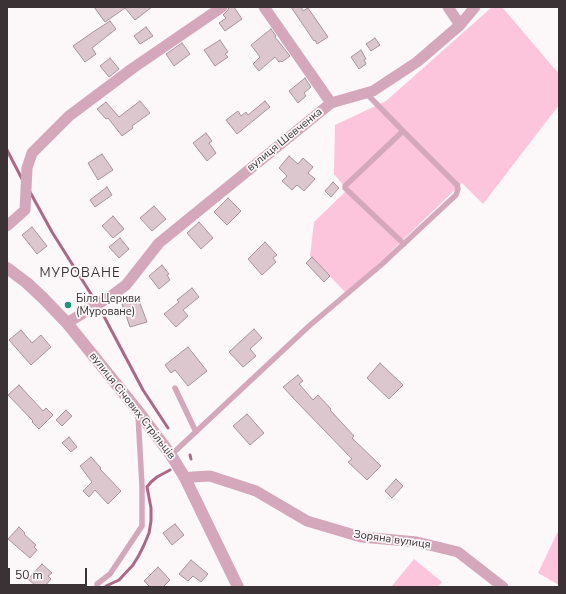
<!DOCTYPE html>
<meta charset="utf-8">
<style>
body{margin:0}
#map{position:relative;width:566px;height:594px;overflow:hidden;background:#fcf8f9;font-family:"Nunito Sans",sans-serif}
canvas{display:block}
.frame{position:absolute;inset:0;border:8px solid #3a3235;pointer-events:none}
.scale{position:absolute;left:8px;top:568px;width:79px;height:18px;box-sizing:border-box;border:2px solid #3a3235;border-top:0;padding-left:5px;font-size:12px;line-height:14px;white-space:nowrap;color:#3a3235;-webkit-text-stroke:3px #fcf8f9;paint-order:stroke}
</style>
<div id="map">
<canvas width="566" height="594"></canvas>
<div class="frame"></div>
<div class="scale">50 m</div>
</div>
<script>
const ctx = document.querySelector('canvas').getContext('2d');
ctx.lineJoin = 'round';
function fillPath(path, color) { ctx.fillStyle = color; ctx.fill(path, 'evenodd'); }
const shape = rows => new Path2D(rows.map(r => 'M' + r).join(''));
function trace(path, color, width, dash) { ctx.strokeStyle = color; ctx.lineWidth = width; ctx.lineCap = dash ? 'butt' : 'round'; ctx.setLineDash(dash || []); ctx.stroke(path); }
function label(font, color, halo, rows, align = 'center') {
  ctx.font = font + ' "Nunito Sans",sans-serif'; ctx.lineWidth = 3.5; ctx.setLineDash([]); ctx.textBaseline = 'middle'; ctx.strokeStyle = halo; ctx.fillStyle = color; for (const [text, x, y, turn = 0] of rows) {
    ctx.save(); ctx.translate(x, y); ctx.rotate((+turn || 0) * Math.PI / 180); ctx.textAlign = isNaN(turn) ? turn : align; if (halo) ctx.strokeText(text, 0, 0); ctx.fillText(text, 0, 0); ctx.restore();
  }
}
const green = shape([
 [492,7,502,7,559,74,559,105,483,204,462,183,347,294,310,256,314,222,347,190,334,174,335,125,386,101],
 [559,529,559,585,538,573],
 [414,559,442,582,438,587,391,587]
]);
const stream = shape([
 [7,150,22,179],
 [30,192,52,232,96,302],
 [99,307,143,390,168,428],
 [190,455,191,459],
 [106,586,119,580,133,565,139,555,144,545,149,533,151,521,151,508,147,487,151,482,157,477,170,470]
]);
const building = shape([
 [94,7,152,7,135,20,125,8,105,22,94,7],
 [229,7,234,7,242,19,225,31,219,23,226,18,223,15,228,10,229,7],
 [291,7,301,7,303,11,308,8,328,37,317,44,315,40,314,41,291,7],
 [110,21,116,29,92,48,96,54,85,62,73,46,93,32,110,21],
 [146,27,153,36,140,44,134,36,146,27],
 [271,29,276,36,275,37,290,56,282,62,281,61,279,62,275,57,259,71,253,64,260,57,251,45,271,29],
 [375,38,380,45,371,51,366,44,375,38],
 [220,40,228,52,225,54,228,57,215,66,204,50,220,40],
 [182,43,190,54,174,66,166,54,182,43],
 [361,50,366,59,364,60,366,64,359,69,351,57,361,50],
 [110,58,119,69,109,77,100,66,110,58],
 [305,78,311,87,304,93,306,96,298,103,289,91,305,78],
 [140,101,150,113,132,126,133,128,122,136,108,118,106,119,97,109,106,102,119,117,140,101],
 [265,101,270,107,237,134,226,120,238,111,241,116,246,112,248,115,265,101],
 [206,133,212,141,209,143,216,153,207,161,193,143,206,133],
 [102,154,113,170,98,180,88,163,102,154],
 [289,156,298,164,303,158,313,167,308,173,315,179,304,191,297,185,292,190,282,181,287,176,279,168,289,156],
 [333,182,339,188,331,197,325,191,333,182],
 [107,187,112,195,95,207,90,200,107,187],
 [228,198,241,211,227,225,214,212,228,198],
 [154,206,166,219,152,231,140,218,154,206],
 [113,216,124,229,113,238,102,226,113,216],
 [199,222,213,238,201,249,187,233,199,222],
 [32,227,47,246,37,254,22,235,32,227],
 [120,238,129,249,119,258,109,247,120,238],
 [265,242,277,255,273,258,276,262,262,275,248,259,265,242],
 [312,257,330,276,324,282,306,263,312,257],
 [162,265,169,274,167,275,170,280,159,289,149,276,162,265],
 [192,288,199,297,183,310,188,316,176,327,164,314,179,302,177,300,192,288],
 [138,298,147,322,130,327,122,304,138,298],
 [254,329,262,338,250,349,256,356,243,367,229,352,254,329],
 [21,330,32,343,41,335,51,347,31,365,9,340,21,330],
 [188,347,207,371,188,386,175,370,171,373,165,365,188,347],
 [380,363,403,385,389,399,367,378,380,363],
 [298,375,303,381,299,384,313,400,318,395,331,409,330,410,354,436,352,438,381,466,367,480,348,462,352,459,295,400,283,387,298,375],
 [19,385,43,411,46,408,53,415,39,429,32,422,33,421,8,395,19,385],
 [66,410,72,416,62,426,56,420,66,410],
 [247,414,264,433,250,445,233,426,247,414],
 [69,437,77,447,71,452,62,443,69,437],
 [91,457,101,468,100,469,121,491,108,504,95,490,89,497,83,491,92,482,80,466,91,457],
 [396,479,403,486,392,498,385,491,396,479],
 [175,524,184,535,172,545,163,533,175,524],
 [19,527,25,533,24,534,36,545,34,547,37,550,30,558,8,539,19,527],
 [191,560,208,574,201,582,193,576,188,581,179,574,191,560],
 [42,564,52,573,48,576,51,579,44,587,37,587,28,579,42,564],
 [158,567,170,580,163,587,150,587,144,581,158,567]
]);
const service = shape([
 [403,131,345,186,345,188,404,244],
 [175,388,196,432],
 [171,455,309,326,381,265,456,195,458,189,457,185,403,131,366,93],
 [97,587,97,584,110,574,142,526,142,486,138,415]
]);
const minor = shape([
 [264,7,331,103],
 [448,7,460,25],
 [7,226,25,210,27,168,32,153,69,116,133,68,222,7],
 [67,323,111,296,126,285,159,243,331,103,373,91,417,62,460,25,475,7],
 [185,478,193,477,210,476,256,491,307,521,361,537,417,542,458,552,503,587]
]);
const tertiary = shape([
 [7,268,27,283,43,298,67,323,138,411,171,455,185,478,238,587]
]);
const markers = [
 [68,305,4,"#1e9478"]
];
const streetNames = [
 ["вулиця Шевченка",285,140,-39],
 ["вулиця Січових Стрільців",132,406,52],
 ["Зоряна вулиця",392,540,8]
];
const poiNames = [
 ["Біля Церкви",76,299],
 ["(Муроване)",76,312]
];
const quarterNames = [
 ["МУРОВАНЕ",80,274]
];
fillPath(green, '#fdc5dc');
trace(stream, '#ab6986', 3);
fillPath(building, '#ddc7cf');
trace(building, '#a8939b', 1);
trace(service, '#d4a8ba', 5.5);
trace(minor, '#d4a8ba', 11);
trace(tertiary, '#d4a8ba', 12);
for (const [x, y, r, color] of markers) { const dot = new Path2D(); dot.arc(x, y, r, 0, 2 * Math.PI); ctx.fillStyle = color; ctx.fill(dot); trace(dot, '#fcf8f9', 1.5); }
label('11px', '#3a3235', '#fcf8f9', streetNames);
label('11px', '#3a3235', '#fcf8f9', poiNames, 'left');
ctx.letterSpacing = '1px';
label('13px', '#3a3235', '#fcf8f9', quarterNames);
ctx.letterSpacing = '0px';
</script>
